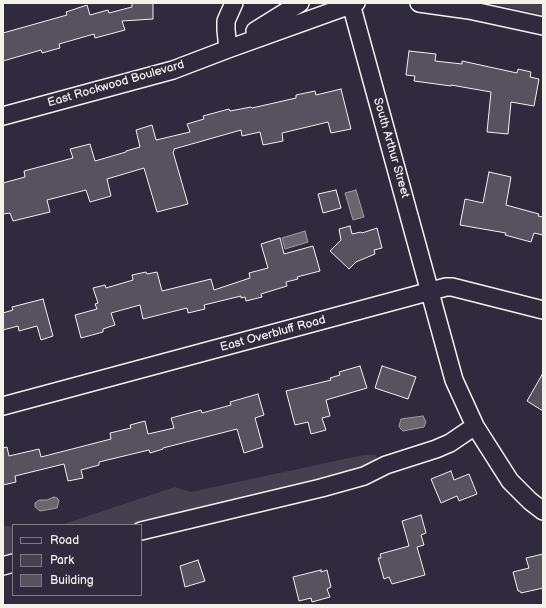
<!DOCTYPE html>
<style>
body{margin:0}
#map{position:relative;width:546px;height:608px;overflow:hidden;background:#2f2a3d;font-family:"Balsamiq Sans",sans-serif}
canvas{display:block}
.frame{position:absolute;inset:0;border:4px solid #f4f1e8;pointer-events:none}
.legend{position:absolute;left:12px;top:524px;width:130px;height:72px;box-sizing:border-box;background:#2f2a3d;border:1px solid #7e7a81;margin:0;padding:5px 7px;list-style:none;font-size:12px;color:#f4f1e8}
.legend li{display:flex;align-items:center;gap:8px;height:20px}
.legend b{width:20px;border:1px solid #7e7a81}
</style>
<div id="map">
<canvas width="546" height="608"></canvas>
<div class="frame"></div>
<ul class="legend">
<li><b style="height:5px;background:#2f2a3d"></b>Road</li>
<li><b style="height:11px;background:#454050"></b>Park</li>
<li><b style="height:11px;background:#56525f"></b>Building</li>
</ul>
</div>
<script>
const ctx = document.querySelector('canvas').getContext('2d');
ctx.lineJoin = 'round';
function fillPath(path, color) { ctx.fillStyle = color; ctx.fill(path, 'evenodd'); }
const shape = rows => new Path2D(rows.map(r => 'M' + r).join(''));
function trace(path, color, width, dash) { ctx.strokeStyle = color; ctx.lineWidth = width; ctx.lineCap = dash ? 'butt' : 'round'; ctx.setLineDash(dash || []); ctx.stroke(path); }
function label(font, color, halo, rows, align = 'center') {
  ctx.font = font + ' "Balsamiq Sans",sans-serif'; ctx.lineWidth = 3.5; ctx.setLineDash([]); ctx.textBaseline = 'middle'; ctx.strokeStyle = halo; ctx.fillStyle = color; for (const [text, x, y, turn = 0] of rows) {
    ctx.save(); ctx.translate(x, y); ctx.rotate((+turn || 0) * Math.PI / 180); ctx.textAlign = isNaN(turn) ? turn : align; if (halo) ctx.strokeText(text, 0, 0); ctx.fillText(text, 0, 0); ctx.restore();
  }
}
const green = shape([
 [488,3,543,3,543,15,535,13],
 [363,455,376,455,377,462,369,470,141,525,61,525,175,487,191,492],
 [3,525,13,527,13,560,3,562]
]);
const water = shape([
 [356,190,364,217,353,220,345,193,356,190],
 [305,231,308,242,285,249,282,238,305,231],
 [423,416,426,422,424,427,403,431,400,428,399,426,401,419,423,416],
 [54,497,57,498,59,500,57,508,40,511,35,507,35,503,39,500,47,500,54,497]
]);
const building = shape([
 [132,3,153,3,153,19,122,21,125,30,95,38,94,34,59,44,60,48,42,53,41,50,3,61,3,33,67,15,66,12,87,5,90,15,108,10,109,13,132,7,132,3],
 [409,51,436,54,435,61,462,64,462,61,517,73,518,69,531,72,530,77,539,79,534,106,511,102,508,134,487,132,491,92,451,85,451,86,414,81,415,76,406,75,409,51],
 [341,89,351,129,331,133,328,122,282,133,283,141,263,145,260,132,242,136,241,130,174,149,174,151,173,152,188,204,157,212,144,168,107,179,111,196,90,202,86,190,47,200,50,212,13,221,10,213,3,214,3,183,25,177,24,171,73,158,70,149,90,144,95,161,126,152,126,151,140,147,136,130,152,125,156,140,190,132,187,124,204,119,203,116,229,109,230,111,251,107,252,108,296,98,296,95,315,91,316,95,341,89],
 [489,172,511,177,506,205,539,214,538,216,543,217,543,235,534,233,531,242,505,235,506,233,460,225,465,199,483,203,489,172],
 [336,190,341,208,323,213,318,194,336,190],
 [350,226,352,234,361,232,362,233,377,228,382,248,374,250,375,254,356,262,349,269,330,251,341,240,339,229,350,226],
 [280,238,284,254,313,246,320,271,297,277,298,279,286,282,287,286,261,294,262,297,246,301,245,297,241,298,241,296,204,305,205,309,188,313,187,308,143,319,140,305,111,313,115,325,103,329,103,332,81,338,75,315,97,309,95,304,98,303,93,288,105,285,106,288,133,280,132,275,146,272,147,274,157,272,162,291,211,279,214,290,250,278,249,273,268,268,261,244,280,238],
 [43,299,53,336,41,340,37,326,19,331,18,326,3,330,3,313,13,310,12,307,43,299],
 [360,366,367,388,326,400,330,416,322,418,326,430,311,434,308,422,295,425,286,391,331,380,330,378,340,375,339,372,360,366],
 [382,366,416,377,408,399,375,388,382,366],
 [543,373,543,411,527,401,543,373],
 [258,394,264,415,255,418,263,447,244,453,237,429,163,448,163,449,150,453,149,450,99,462,99,465,81,470,83,478,68,481,64,464,15,476,16,482,3,485,3,448,7,447,9,456,39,449,41,457,111,439,110,433,131,428,130,425,145,421,148,434,174,428,171,418,201,410,202,413,231,405,230,402,258,394],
 [451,471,454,480,469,474,477,494,459,501,457,496,441,503,431,479,451,471],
 [421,515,426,533,421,535,424,545,417,547,425,575,392,584,389,577,384,579,378,558,381,558,380,554,409,546,402,521,421,515],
 [543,554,543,588,521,593,520,591,518,591,513,572,529,568,526,558,543,554],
 [198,560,205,581,185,587,180,566,198,560],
 [321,570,321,572,327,570,331,587,327,589,330,597,312,602,311,598,299,601,293,577,321,570]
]);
const minor = shape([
 [419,3,469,10,543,26],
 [351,4,454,380,475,426,510,481,530,501,543,511],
 [255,31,300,3],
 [228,49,226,30,226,21,234,3],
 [3,116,173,70,228,49,356,3],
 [3,406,446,287,452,287,543,310],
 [141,531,321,488,364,476,386,465,436,449,450,443,475,426],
 [3,566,13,563]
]);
const streetNames = [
 ["East Rockwood Boulevard",116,84,-16],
 ["South Arthur Street",391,148,74],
 ["East Overbluff Road",273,334,-15]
];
fillPath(green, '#454050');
fillPath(water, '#6a6670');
trace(water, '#a19ea0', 1);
fillPath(building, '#56525f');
trace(building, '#f4f1e8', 1);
trace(minor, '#f4f1e8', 20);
trace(minor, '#2f2a3d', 17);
label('12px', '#f4f1e8', '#2f2a3d', streetNames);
</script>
